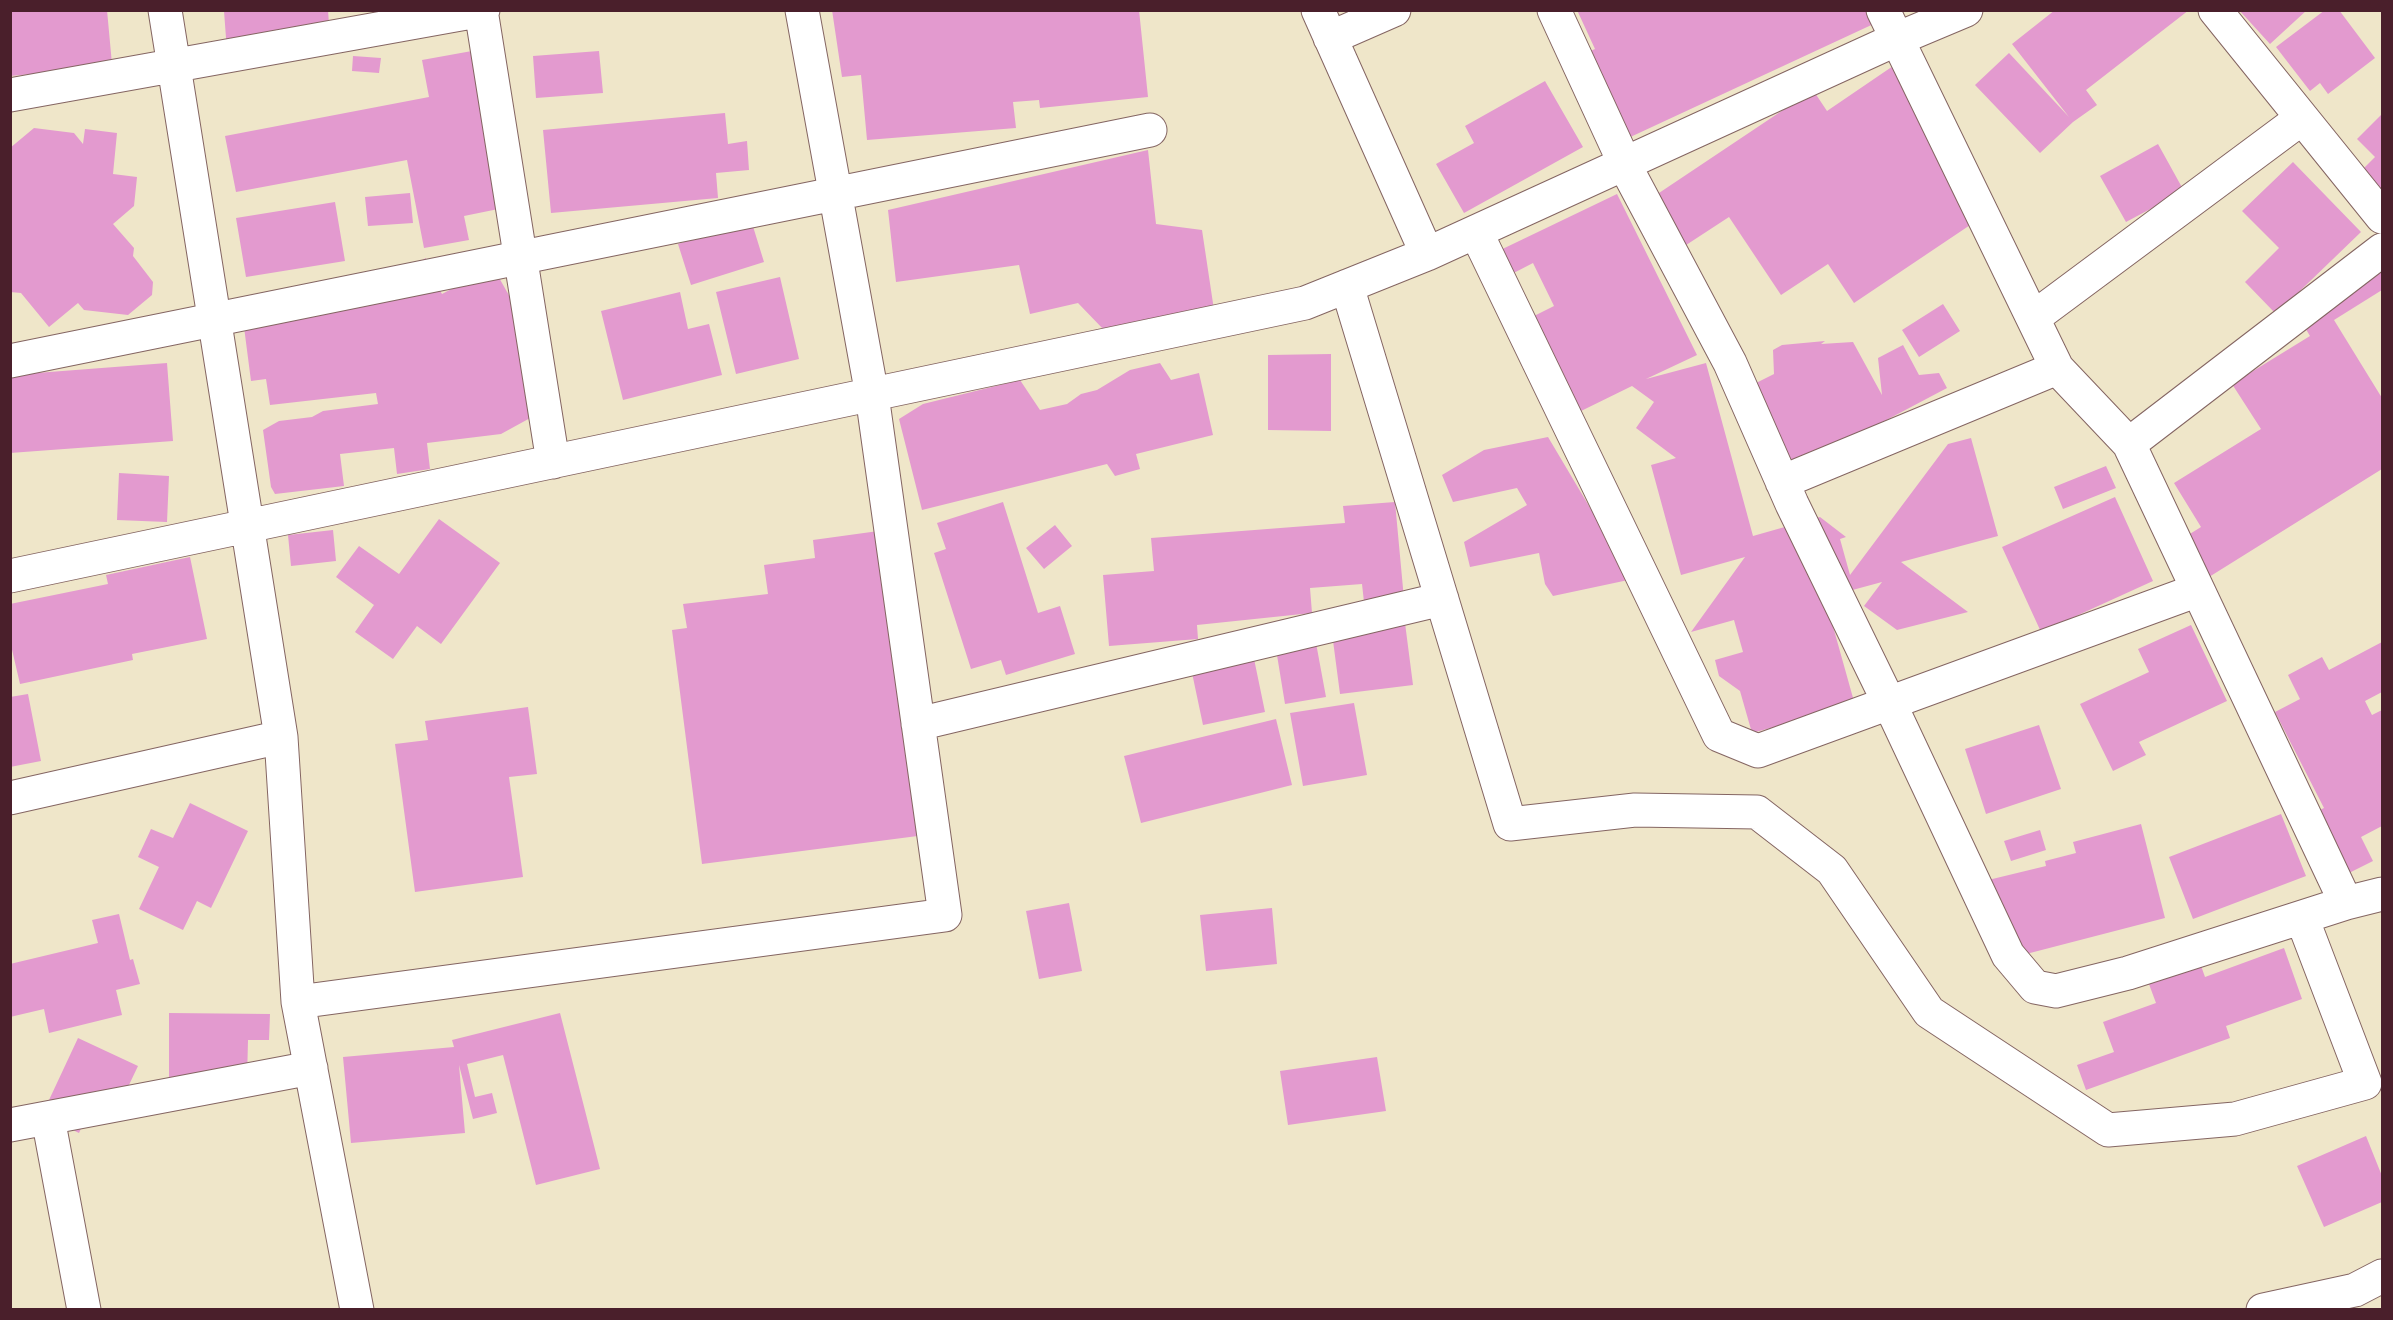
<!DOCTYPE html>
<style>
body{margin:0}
#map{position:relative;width:2393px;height:1320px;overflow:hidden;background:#efe6c9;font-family:Sriracha,sans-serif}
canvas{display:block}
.frame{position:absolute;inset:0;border:12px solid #4a1f2b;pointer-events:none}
</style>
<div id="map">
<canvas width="2393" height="1320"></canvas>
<div class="frame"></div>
</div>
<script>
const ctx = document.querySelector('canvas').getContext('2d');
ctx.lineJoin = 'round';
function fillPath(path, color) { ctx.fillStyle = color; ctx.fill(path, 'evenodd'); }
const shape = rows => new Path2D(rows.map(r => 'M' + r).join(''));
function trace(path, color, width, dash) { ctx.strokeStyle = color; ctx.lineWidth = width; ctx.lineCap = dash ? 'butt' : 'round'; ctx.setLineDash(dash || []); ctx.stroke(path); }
const building = shape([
 [10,10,107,10,113,75,77,70,10,76],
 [246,10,328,10,330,38,227,51,224,11],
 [832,10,1139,10,1148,97,1040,108,1039,100,1013,102,1016,128,867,140,861,75,842,77],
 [1577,10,1875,10,1880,21,1611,146,1570,60,1595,49],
 [2055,10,2189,10,2086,90,2097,105,2073,122,2040,153,1975,85,2009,53,2069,117,2012,44],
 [2239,10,2307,10,2270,44],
 [2325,10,2339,10,2375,58,2328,94,2320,83,2310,91,2276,47],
 [483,49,513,206,464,216,469,240,424,248,407,160,236,192,225,136,429,97,422,60],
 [599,51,603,93,536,98,533,56],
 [353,56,381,58,379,73,352,71],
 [1896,64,1994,209,1854,303,1828,264,1781,295,1729,217,1680,249,1647,201,1813,90,1827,111],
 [1545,81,1583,147,1464,213,1436,164,1474,143,1465,126],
 [725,113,728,144,747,141,749,170,716,173,718,198,551,213,543,130],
 [2382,114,2382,201,2357,175,2375,157,2357,139],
 [34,128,74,133,83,144,85,129,117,133,113,174,137,177,134,206,113,224,134,248,133,256,153,282,152,295,128,315,84,310,78,303,49,327,21,293,10,292,10,148],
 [2158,144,2184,191,2126,222,2100,176],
 [1148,150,1156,224,1202,230,1214,310,1105,331,1078,303,1030,314,1019,265,896,282,888,210],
 [2293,162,2361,232,2276,314,2245,282,2279,248,2242,211],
 [410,193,413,223,368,226,365,197],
 [1617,194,1697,355,1646,379,1706,363,1753,536,1820,517,1846,537,1840,539,1850,575,1948,444,1971,438,1998,536,1901,562,1968,612,1897,630,1864,606,1882,582,1834,595,1827,605,1855,705,1752,733,1740,691,1719,676,1715,660,1743,652,1734,620,1691,632,1745,557,1681,575,1651,465,1676,458,1636,428,1654,402,1632,386,1579,412,1532,317,1554,306,1533,263,1502,279,1490,255],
 [335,202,345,261,246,277,236,218],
 [751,220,764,262,691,285,678,244],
 [426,258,428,270,442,294,493,267,520,315,532,417,501,434,427,443,430,469,397,474,394,448,340,454,344,486,275,494,271,487,263,430,279,421,312,417,323,411,378,404,376,393,270,405,266,379,251,381,244,327,400,272],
 [2382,266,2382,290,2334,320,2382,398,2382,469,2209,577,2185,537,2201,527,2174,483,2261,429,2232,384,2310,336,2292,306],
 [780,277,799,359,736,374,716,292],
 [680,292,688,329,709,324,722,375,623,400,601,311],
 [1943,304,1960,331,1919,357,1902,330],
 [1825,341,1821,344,1853,342,1882,395,1878,358,1903,345,1919,375,1939,373,1947,388,1771,481,1750,386,1774,374,1773,350,1782,345],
 [1331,354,1331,431,1268,430,1268,355],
 [167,363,173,441,10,453,10,375],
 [1160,363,1171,380,1199,373,1213,435,1136,454,1140,469,1115,476,1107,464,922,510,899,419,923,404,1020,380,1040,410,1067,404,1081,394,1097,390,1130,370],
 [1548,437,1608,538,1633,579,1553,596,1545,584,1539,553,1470,567,1464,542,1527,505,1517,488,1453,502,1442,475,1484,450],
 [2106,466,2116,488,2063,509,2054,487],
 [119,473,169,476,167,522,117,520],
 [2115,497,2153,581,2041,632,2002,547],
 [1003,502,1038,613,1060,606,1075,654,1006,675,1001,660,971,669,934,553,946,549,937,523],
 [1395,502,1404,599,1364,602,1362,584,1310,588,1312,613,1197,625,1198,639,1109,646,1103,575,1154,571,1151,538,1345,523,1343,506],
 [439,519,500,563,441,644,417,626,393,659,355,632,374,605,336,577,359,546,399,574],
 [1055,525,1072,546,1044,569,1026,548],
 [893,529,933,834,702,864,672,630,687,628,683,604,768,594,764,565,815,558,813,540],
 [333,530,336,561,291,566,288,535],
 [190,557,207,639,132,654,133,660,20,684,10,641,10,604,108,584,106,575],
 [1405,623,1413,685,1340,694,1332,633],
 [2191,625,2227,701,2139,742,2146,755,2113,771,2080,704,2149,672,2138,649],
 [2382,642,2382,692,2365,701,2372,715,2382,710,2382,826,2361,837,2373,861,2343,876,2311,814,2324,808,2275,712,2300,699,2288,675,2322,657,2329,670],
 [1316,643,1326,697,1285,704,1276,649],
 [1253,654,1265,712,1203,725,1191,668],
 [28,694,41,761,10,767,10,697],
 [1354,703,1367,775,1303,786,1290,713],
 [528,707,537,774,509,777,523,877,415,892,395,744,428,740,425,721],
 [1276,719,1292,785,1141,823,1124,756],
 [2039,725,2061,789,1986,814,1965,749],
 [190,803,248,831,211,908,197,901,183,930,139,909,159,867,138,857,151,829,173,838],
 [2281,814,2306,876,2193,919,2169,857],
 [2141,824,2165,918,2003,960,1980,882,2046,866,2045,861,2076,853,2073,842],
 [2040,830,2046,850,2011,861,2004,841],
 [1069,903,1082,971,1039,979,1026,911],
 [1272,908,1277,964,1206,971,1200,915],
 [119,914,130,960,133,959,140,984,116,990,122,1015,49,1033,44,1009,10,1017,10,964,98,943,92,920],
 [2284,948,2302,999,2226,1026,2230,1038,2086,1090,2077,1065,2114,1052,2103,1022,2156,1003,2143,968,2195,949,2205,977],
 [169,1013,270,1014,269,1040,248,1040,247,1080,169,1079],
 [560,1013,600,1169,536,1185,503,1055,467,1064,475,1097,492,1093,497,1113,473,1119,459,1065,465,1133,351,1143,343,1057,454,1047,452,1040],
 [78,1038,138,1066,118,1108,95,1097,79,1133,42,1115],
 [1377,1057,1386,1111,1288,1125,1280,1071],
 [2366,1136,2382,1176,2382,1202,2324,1227,2297,1166]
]);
const street = shape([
 [165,10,281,737,298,1002,357,1310],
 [481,10,553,462],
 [1318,10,1427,254],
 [1554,10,1631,177,1730,363,1792,504,1897,719,2008,955,2035,987,2056,991,2128,973,2346,903,2382,894],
 [1883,10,2057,368,2129,444,2346,903],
 [2215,10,2382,217],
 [1330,38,1394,10],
 [10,95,483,10],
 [1476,232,1719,735,1758,751,2198,590],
 [1347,286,1510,824,1635,810,1757,812,1832,870,1929,1012,2108,1130,2235,1119,2365,1083,2302,918],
 [2033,318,2302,118],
 [10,361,1150,130],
 [2129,444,2382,250],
 [1782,482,2057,368],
 [10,576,1305,303,1427,254,1897,39,1966,10],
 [918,724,1442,599],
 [10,798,281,737],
 [298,1002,945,915,872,395,802,10],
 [48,1118,84,1310],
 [10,1125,311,1068],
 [2263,1310,2355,1290,2382,1276]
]);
fillPath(building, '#e39acf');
trace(street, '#846562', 35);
trace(street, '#fff', 33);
</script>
